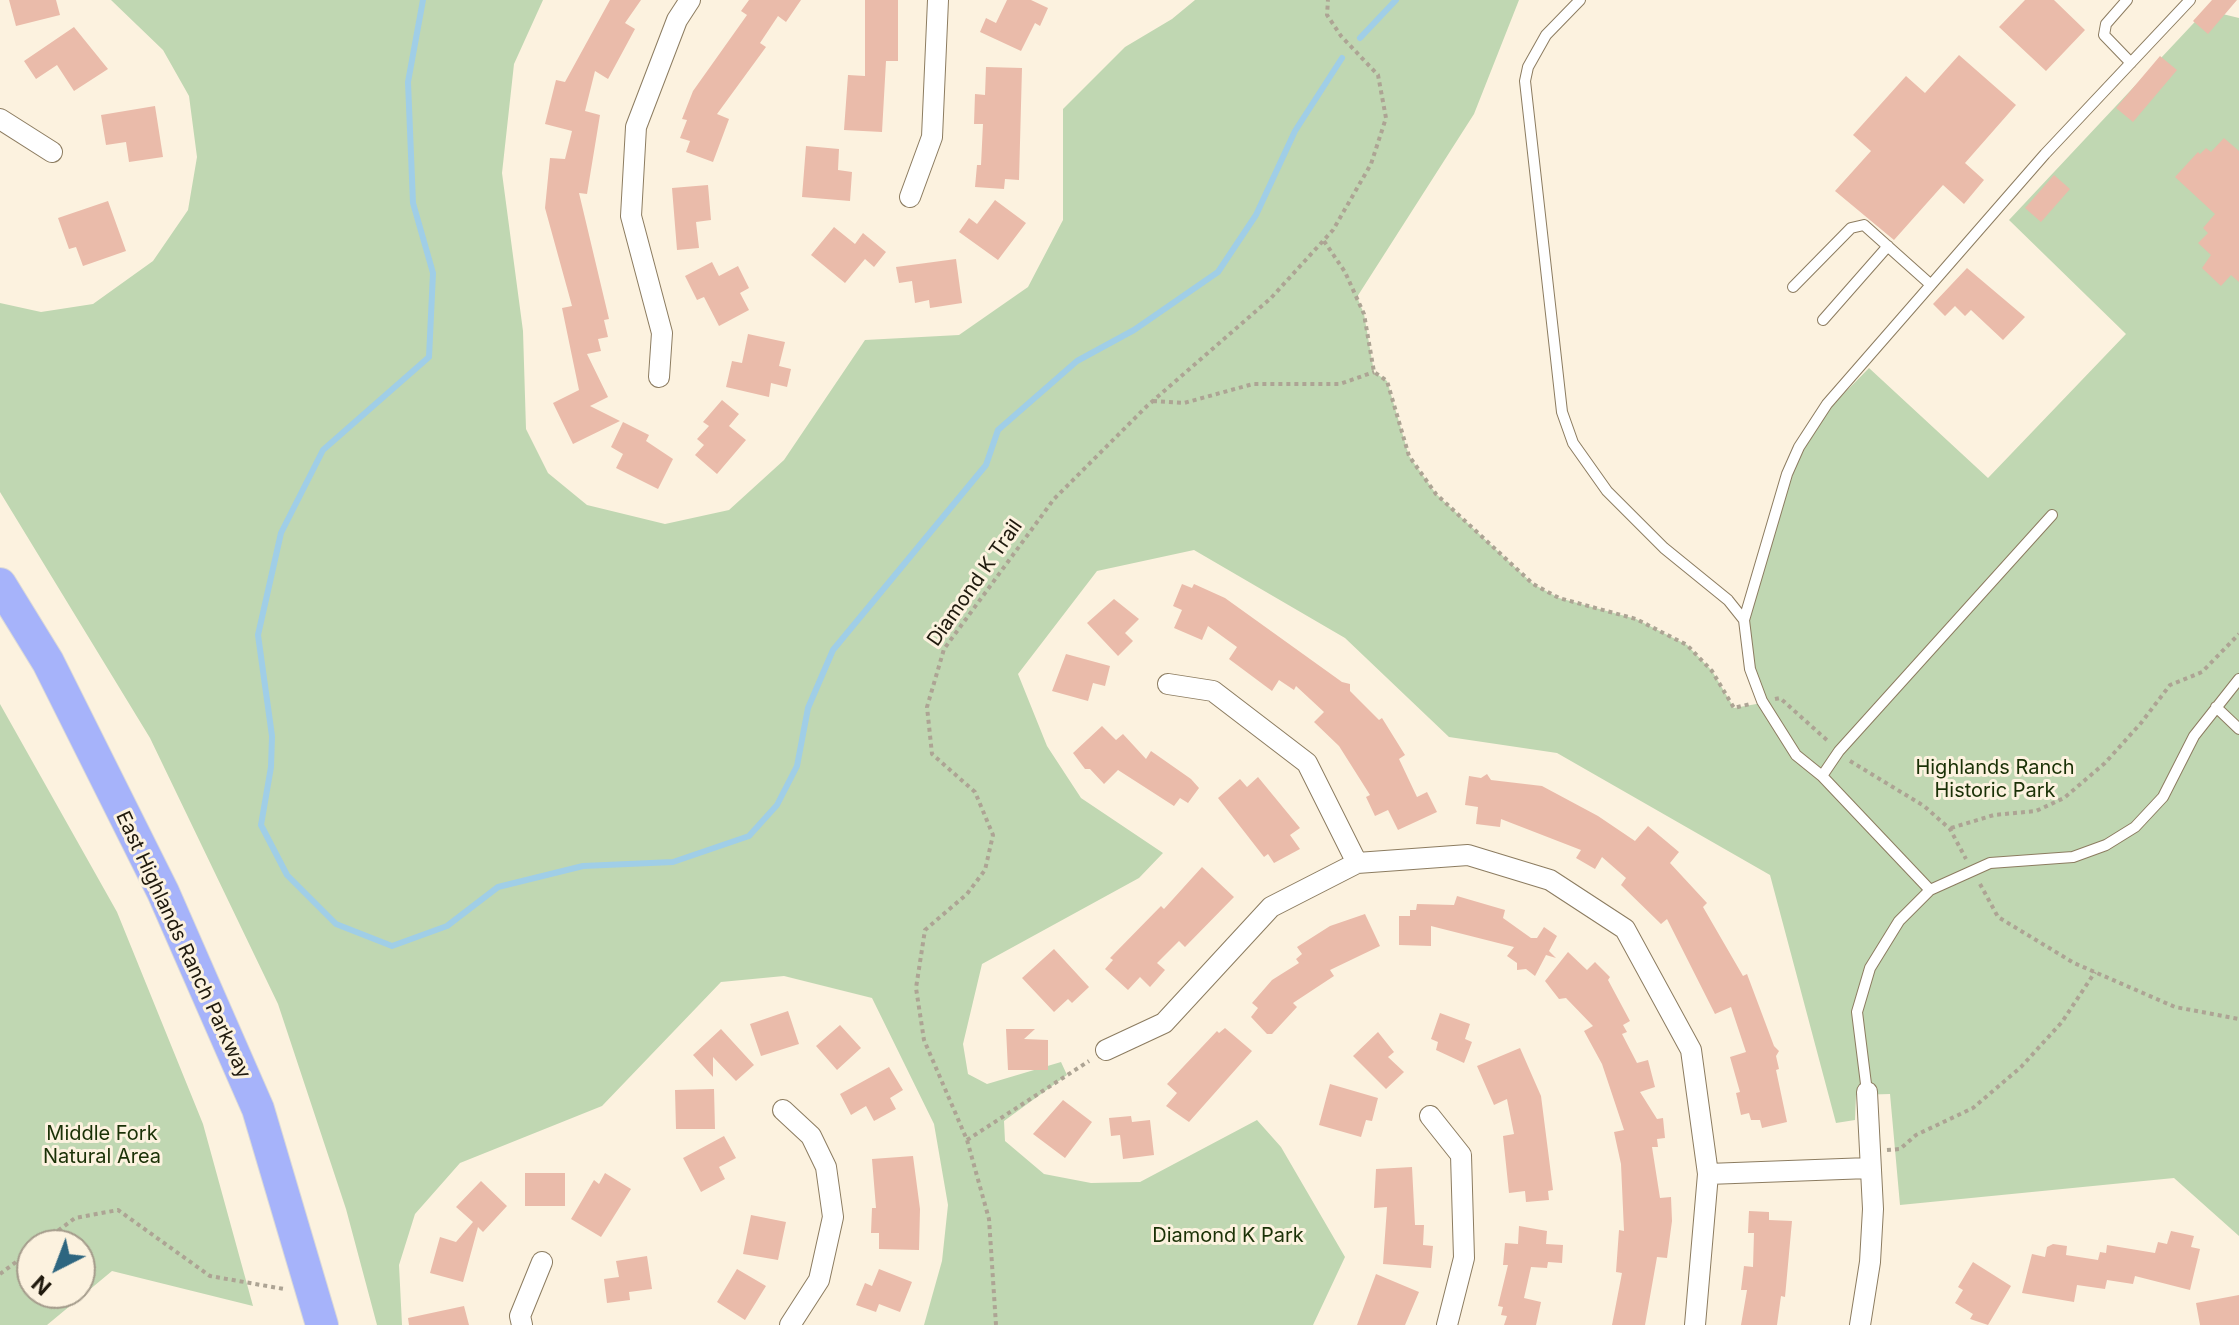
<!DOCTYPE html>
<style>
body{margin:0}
#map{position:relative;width:2239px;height:1325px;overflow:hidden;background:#fcf2df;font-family:Inter,sans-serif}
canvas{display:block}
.north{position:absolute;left:16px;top:1229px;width:80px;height:80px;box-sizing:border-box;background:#fcf2df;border:2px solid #a49b8b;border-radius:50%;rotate:222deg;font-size:22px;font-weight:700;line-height:32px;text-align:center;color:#1f190d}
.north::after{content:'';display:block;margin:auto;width:28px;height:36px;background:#2e6680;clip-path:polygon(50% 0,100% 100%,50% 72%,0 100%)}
</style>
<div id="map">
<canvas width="2239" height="1325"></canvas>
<div class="north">N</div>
</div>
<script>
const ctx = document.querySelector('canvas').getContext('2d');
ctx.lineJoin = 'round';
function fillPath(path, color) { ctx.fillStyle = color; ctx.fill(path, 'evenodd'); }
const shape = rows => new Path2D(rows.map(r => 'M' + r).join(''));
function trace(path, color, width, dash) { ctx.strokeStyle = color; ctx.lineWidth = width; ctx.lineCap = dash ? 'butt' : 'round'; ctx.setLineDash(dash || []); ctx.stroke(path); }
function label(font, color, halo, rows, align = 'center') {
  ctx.font = font + ' Inter,sans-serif'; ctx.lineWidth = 6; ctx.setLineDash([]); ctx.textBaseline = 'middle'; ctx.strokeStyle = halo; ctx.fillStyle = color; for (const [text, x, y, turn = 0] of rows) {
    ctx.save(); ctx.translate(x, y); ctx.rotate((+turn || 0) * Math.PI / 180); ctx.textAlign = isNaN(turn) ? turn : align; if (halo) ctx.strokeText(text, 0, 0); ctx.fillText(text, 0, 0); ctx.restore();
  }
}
const green = shape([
 [111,0,543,0,514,64,502,173,523,331,526,429,548,473,587,505,665,524,729,510,784,460,865,340,959,335,1028,287,1063,220,1063,109,1125,47,1172,19,1195,0,1519,0,1474,114,1357,297,1364,314,1374,372,1387,381,1409,456,1436,494,1533,584,1559,598,1636,619,1687,645,1712,671,1734,708,1762,703,1750,669,1744,620,1798,459,1819,419,1869,368,1988,478,2126,334,2009,220,2206,10,2239,18,2239,1236,2174,1178,1900,1205,1890,1094,1856,1095,1855,1120,1836,1123,1770,875,1557,753,1449,737,1345,638,1194,550,1097,571,1018,674,1047,746,1081,798,1163,853,1139,878,982,964,963,1044,968,1074,987,1084,1061,1062,1067,1075,1004,1121,1005,1141,1044,1174,1091,1183,1140,1182,1257,1120,1281,1147,1345,1257,1313,1325,924,1325,942,1261,948,1205,934,1124,872,998,784,976,721,982,602,1106,460,1163,415,1214,399,1265,402,1325,377,1325,346,1209,278,1004,150,738,0,492,0,303,41,312,93,304,153,261,188,210,197,157,189,96,163,50],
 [0,704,117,912,203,1124,253,1306,112,1271,47,1325,0,1325],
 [32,1245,80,1245,80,1293,32,1293]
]);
const stream = shape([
 [423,0,408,82,413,203,433,273,429,357,323,450,281,533,258,635,272,736,271,767,261,825,287,875,336,924,392,946,447,926,498,887,583,866,673,862,749,836,777,805,797,766,808,708,833,650,986,465,998,430,1077,361,1134,330,1218,272,1256,215,1295,131,1342,58],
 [1360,38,1396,0]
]);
const building = shape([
 [9,0,56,0,60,15,16,26],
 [610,0,641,0,625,23,635,29,608,79,595,71,585,111,600,115,587,194,579,193,609,319,604,320,608,337,598,339,601,351,587,354,608,397,590,406,620,421,573,444,553,403,579,390,562,308,572,306,545,208,550,158,565,159,572,131,545,124,556,80,565,82],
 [749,0,801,0,786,22,778,16,760,43,766,47,717,114,729,119,713,162,686,152,690,141,680,138,687,120,682,119,693,91,747,15,741,11],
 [865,0,898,0,898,61,886,61,882,132,844,130,848,75,865,76],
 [1007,0,1031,0,1048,8,1040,26,1035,23,1021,51,980,32,986,18,996,23],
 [2025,0,2054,0,2085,30,2046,71,1999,27],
 [2212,0,2237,0,2208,34,2193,21],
 [74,27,108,69,74,91,57,65,36,79,24,61],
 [1959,55,2016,105,1965,163,1984,180,1964,204,1943,185,1894,240,1835,191,1871,151,1853,135,1906,76,1925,93],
 [2160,56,2177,70,2133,122,2116,108],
 [986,67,1022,68,1019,180,1005,179,1004,189,975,187,977,165,981,165,983,124,974,124,975,94,985,95],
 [155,106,163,157,129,162,126,142,106,145,101,115],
 [2224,138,2239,151,2239,282,2231,275,2221,286,2202,268,2211,255,2198,243,2208,233,2203,228,2215,214,2175,177,2198,152,2200,154,2206,148,2211,152],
 [806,146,839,149,838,170,852,172,850,201,802,197],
 [2054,175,2070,189,2041,222,2025,208],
 [708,185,711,220,696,222,699,248,677,250,672,188],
 [995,200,1026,223,998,260,959,232,969,218,977,224],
 [108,201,126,251,83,266,76,247,69,249,58,218],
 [834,227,855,244,863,233,886,252,874,267,865,259,845,283,811,255],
 [956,259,962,303,930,308,929,300,915,303,912,281,899,283,896,267],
 [712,262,719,276,738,266,749,288,740,293,749,310,719,326,704,297,697,300,685,276],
 [1967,268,2025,317,2003,340,1971,310,1965,316,1955,306,1945,316,1933,304],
 [748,334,785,342,779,366,791,369,787,387,771,383,769,397,726,387,732,361,742,363],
 [722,400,739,414,729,426,746,440,717,474,695,455,704,445,697,439,709,426,703,422],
 [623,422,649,435,646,441,673,459,658,489,616,468,623,454,611,447],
 [1182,584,1192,588,1194,584,1225,598,1342,682,1350,684,1350,691,1379,720,1382,718,1405,755,1399,759,1417,797,1427,792,1437,812,1398,830,1388,810,1375,816,1366,797,1370,795,1339,746,1314,722,1324,712,1296,686,1294,690,1279,680,1272,691,1229,659,1237,647,1208,626,1202,640,1174,628,1182,610,1173,606],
 [1114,599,1139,619,1125,633,1133,641,1118,656,1087,623],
 [1066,654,1110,666,1105,686,1093,683,1088,701,1052,691],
 [1102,726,1116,740,1123,734,1146,759,1151,751,1191,779,1199,788,1188,803,1180,798,1174,806,1118,770,1104,784,1090,769,1085,769,1073,753],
 [1487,774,1491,780,1542,786,1598,816,1635,841,1648,826,1679,852,1670,863,1707,903,1703,907,1743,976,1747,974,1774,1046,1779,1051,1776,1056,1779,1069,1776,1070,1787,1122,1762,1128,1760,1120,1751,1120,1749,1113,1741,1115,1736,1093,1740,1092,1730,1057,1746,1052,1731,1007,1715,1014,1667,919,1661,924,1621,885,1626,878,1602,857,1595,869,1576,858,1581,850,1501,819,1500,827,1476,824,1478,807,1465,805,1469,776,1481,778],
 [1258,777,1300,828,1290,835,1300,849,1274,863,1268,854,1264,857,1218,798,1240,779,1247,787],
 [1202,867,1234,897,1185,947,1179,941,1157,963,1165,970,1150,987,1140,977,1128,990,1105,969,1113,960,1110,958,1161,906,1164,909],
 [1457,896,1505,910,1503,918,1531,938,1537,938,1544,927,1557,936,1549,951,1556,958,1546,955,1535,976,1526,969,1517,970,1517,963,1507,956,1514,947,1431,926,1431,946,1399,945,1399,916,1410,916,1410,910,1416,910,1417,904,1454,905],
 [1365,914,1380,946,1330,970,1334,976,1293,1003,1297,1007,1272,1034,1267,1034,1251,1017,1258,1008,1252,1003,1272,980,1299,963,1296,959,1302,954,1297,947,1330,926],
 [1054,949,1089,987,1072,1003,1068,999,1054,1012,1022,978],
 [1568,952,1587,970,1595,962,1610,977,1608,980,1630,1021,1623,1025,1627,1032,1622,1034,1637,1063,1648,1060,1655,1087,1640,1092,1657,1119,1663,1118,1665,1138,1657,1139,1658,1147,1652,1147,1660,1198,1671,1197,1672,1221,1667,1258,1657,1257,1645,1325,1612,1325,1622,1273,1616,1272,1619,1230,1624,1231,1621,1164,1614,1132,1624,1130,1602,1064,1584,1031,1593,1026,1566,998,1559,999,1545,981],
 [788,1011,799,1044,761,1056,750,1024],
 [1440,1013,1470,1024,1465,1039,1472,1042,1464,1063,1436,1050,1438,1042,1431,1039],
 [840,1025,861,1048,837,1070,816,1046],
 [1225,1028,1252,1051,1189,1122,1166,1106,1177,1093,1167,1084,1217,1031,1219,1033],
 [721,1029,754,1065,736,1081,713,1057,713,1077,693,1055],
 [1006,1029,1035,1029,1024,1039,1048,1040,1048,1070,1008,1070],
 [1378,1032,1394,1052,1388,1057,1404,1072,1386,1089,1353,1056],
 [1520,1048,1541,1096,1553,1190,1548,1191,1549,1200,1526,1202,1525,1191,1509,1193,1503,1136,1514,1134,1507,1099,1494,1105,1477,1066],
 [889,1067,903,1090,890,1098,896,1109,874,1121,866,1106,851,1115,840,1094],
 [1330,1084,1378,1098,1372,1121,1366,1120,1361,1137,1319,1125],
 [714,1089,715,1129,676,1129,675,1090],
 [1063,1100,1092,1122,1065,1158,1033,1134],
 [1131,1116,1132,1122,1150,1120,1154,1155,1123,1159,1120,1135,1111,1136,1109,1118],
 [724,1136,736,1158,719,1167,725,1179,701,1192,683,1158],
 [913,1156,920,1209,919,1250,879,1249,879,1233,871,1233,872,1208,876,1208,872,1159],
 [1412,1167,1415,1225,1424,1225,1423,1245,1433,1246,1431,1268,1383,1264,1387,1207,1374,1208,1376,1169],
 [525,1173,565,1173,565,1206,525,1206],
 [605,1173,631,1189,601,1237,571,1219,594,1180,599,1184],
 [481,1181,507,1206,483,1232,478,1227,463,1282,430,1273,440,1237,456,1242,473,1222,456,1207],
 [1749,1211,1769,1212,1769,1220,1792,1221,1785,1297,1781,1296,1777,1325,1741,1325,1747,1290,1741,1290,1744,1266,1753,1267,1754,1233,1748,1233],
 [751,1215,786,1222,778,1260,743,1254],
 [1519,1226,1547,1231,1546,1244,1563,1245,1562,1263,1548,1262,1547,1268,1531,1267,1524,1298,1541,1302,1536,1325,1504,1325,1507,1316,1501,1315,1503,1307,1498,1306,1508,1265,1503,1265,1505,1243,1518,1244],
 [2171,1231,2194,1236,2191,1247,2200,1249,2190,1290,2135,1276,2133,1284,2107,1280,2105,1289,2077,1285,2074,1302,2022,1293,2032,1254,2045,1257,2047,1247,2053,1244,2067,1246,2066,1255,2098,1260,2100,1252,2106,1253,2107,1245,2155,1253,2158,1242,2167,1244],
 [647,1256,652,1289,629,1292,630,1300,607,1303,604,1279,619,1277,616,1261],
 [1973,1262,2011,1286,1988,1325,1970,1319,1973,1314,1955,1303,1963,1290,1958,1287],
 [737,1269,766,1286,745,1320,717,1302],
 [879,1269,912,1282,900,1312,879,1304,876,1312,856,1305,865,1283,872,1286],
 [1376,1274,1419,1292,1405,1325,1357,1325],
 [2239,1295,2239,1325,2200,1325,2196,1303],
 [464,1306,469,1325,409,1325,408,1318]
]);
const path = shape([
 [1324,241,1345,272,1364,314,1374,372,1387,381,1409,456,1436,494,1533,584,1559,598,1636,619,1687,645,1712,671,1734,708,1750,704],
 [1153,401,1184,403,1253,384,1340,384,1374,372],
 [1775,699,1780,698,1829,742],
 [1850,761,1924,806,1950,829,1966,859],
 [1951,828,1994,815,2036,811,2064,798,2105,763,2141,723,2170,685,2202,672,2239,634],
 [1980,884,1998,917,2074,963,2175,1007,2239,1019],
 [967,1140,1089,1061],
 [1887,1150,1900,1149,1916,1135,1973,1108,2021,1067,2062,1022,2095,972],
 [39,1245,75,1218,118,1210,210,1276,284,1289],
 [0,1274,32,1250],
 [996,1325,989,1219,967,1140,924,1040,916,988,925,930,967,894,985,870,993,835,975,792,932,754,927,707,944,649,1054,499,1147,406,1271,298,1333,230,1371,164,1386,118,1378,75,1341,36,1327,15,1328,0]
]);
const service = shape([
 [1580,0,1546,35,1528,67,1525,81,1562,412,1573,443,1607,491,1664,548,1728,600,1744,620,1750,669,1762,701,1796,755,1822,776,1930,890,1899,921,1870,968,1857,1012,1867,1092],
 [2127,0,2106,24,2104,35,2131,63],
 [1793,287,1851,228,1864,225,1930,284],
 [1823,320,1888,246],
 [1744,620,1787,474,1799,447,1827,404,2045,154,2190,0],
 [2216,707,2239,729],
 [1822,776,1839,751,2052,515],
 [1930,890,1990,863,2073,857,2106,845,2135,827,2163,797,2194,736,2239,679]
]);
const minor = shape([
 [0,119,52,152],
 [910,197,932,137,938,0],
 [659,377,662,333,631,216,636,127,677,20,690,0],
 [1168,684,1213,691,1307,763,1357,863],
 [1106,1050,1164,1023,1271,907,1357,863,1468,855,1550,880,1625,929,1691,1050,1708,1174,1695,1325],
 [783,1110,811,1136,826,1167,833,1217,819,1280,790,1325],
 [1430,1116,1461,1155,1464,1258,1447,1325],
 [1708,1174,1869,1168],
 [522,1325,520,1316,542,1262],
 [1860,1325,1870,1262,1873,1209,1867,1092]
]);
const primary = shape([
 [0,584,48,662,163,892,258,1109,322,1325]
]);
const streetNames = [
 ["Diamond K Trail",975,583,-55],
 ["East Highlands Ranch Parkway",183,945,65]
];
const parkNames = [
 ["Highlands Ranch",1995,768],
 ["Historic Park",1995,791],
 ["Middle Fork",102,1134],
 ["Natural Area",102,1157],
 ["Diamond K Park",1228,1236]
];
fillPath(green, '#c0d7b2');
trace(stream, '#a0cee7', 6);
fillPath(building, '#eabbaa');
trace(service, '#8c7c60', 12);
trace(minor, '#8c7c60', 22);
trace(primary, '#dbdad8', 34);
trace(path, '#ada494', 4, [4, 4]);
trace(service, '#fff', 10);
trace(minor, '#fff', 20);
trace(primary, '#a6b3fa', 32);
label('20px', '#1f190d', '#fcf2df', streetNames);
label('20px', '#1a3106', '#fcf2df', parkNames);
</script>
